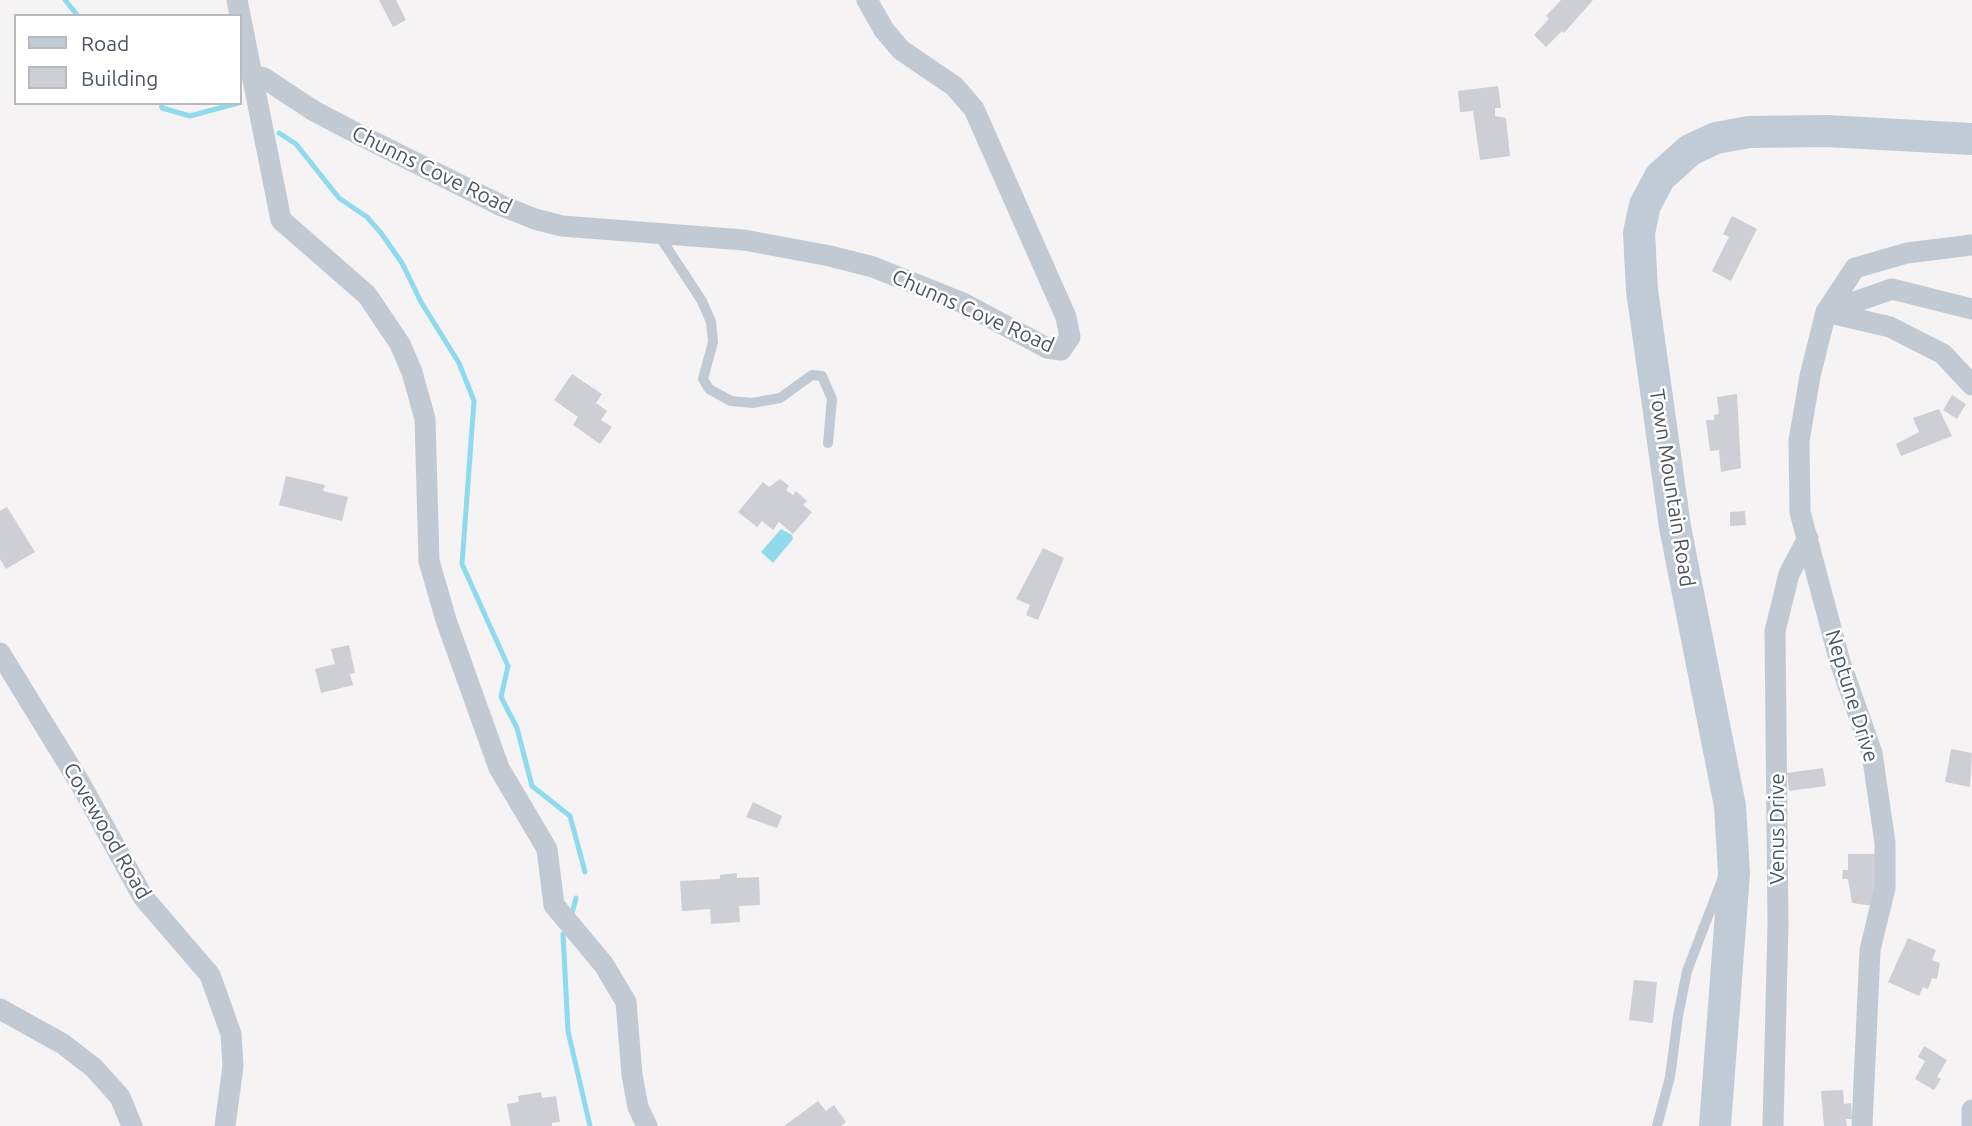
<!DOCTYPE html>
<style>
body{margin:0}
#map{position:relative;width:1972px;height:1126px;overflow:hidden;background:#f5f3f3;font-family:Ubuntu,sans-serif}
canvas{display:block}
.legend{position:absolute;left:14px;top:14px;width:228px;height:91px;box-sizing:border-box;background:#fff;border:2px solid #b7bbc0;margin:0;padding:9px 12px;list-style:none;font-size:21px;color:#4a5661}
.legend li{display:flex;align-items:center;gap:14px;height:35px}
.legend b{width:35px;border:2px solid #b7bbc0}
</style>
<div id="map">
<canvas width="1972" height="1126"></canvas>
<ul class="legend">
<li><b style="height:9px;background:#c1cbd6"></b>Road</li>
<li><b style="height:19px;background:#cdcfd5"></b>Building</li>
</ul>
</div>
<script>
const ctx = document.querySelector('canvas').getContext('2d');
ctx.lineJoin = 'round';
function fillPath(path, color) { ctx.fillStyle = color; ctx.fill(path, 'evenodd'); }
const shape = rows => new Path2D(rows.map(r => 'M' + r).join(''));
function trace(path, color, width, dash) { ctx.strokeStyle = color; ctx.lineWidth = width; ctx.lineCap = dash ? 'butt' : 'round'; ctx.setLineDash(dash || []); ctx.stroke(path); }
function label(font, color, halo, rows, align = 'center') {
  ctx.font = font + ' Ubuntu,sans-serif'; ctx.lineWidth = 5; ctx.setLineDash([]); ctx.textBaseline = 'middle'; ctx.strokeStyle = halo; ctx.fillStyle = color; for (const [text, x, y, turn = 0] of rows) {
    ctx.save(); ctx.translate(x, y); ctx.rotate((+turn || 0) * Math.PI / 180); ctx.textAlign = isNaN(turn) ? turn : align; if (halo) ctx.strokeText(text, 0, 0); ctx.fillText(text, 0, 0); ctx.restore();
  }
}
const water = shape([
 [781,529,792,535,793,539,773,563,761,552]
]);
const stream = shape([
 [65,0,78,16],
 [161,103,162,108,190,116,238,103],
 [279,133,296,144,339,198,367,217,381,233,402,263,421,302,459,363,474,401,462,564,508,666,501,697,517,728,532,786,570,816,585,872],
 [572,913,576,898],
 [563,934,568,1031,590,1126]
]);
const building = shape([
 [379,0,396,0,406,20,393,27],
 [1561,0,1593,0,1564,33,1562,31,1546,47,1534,35,1549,19,1546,16],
 [1498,86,1501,108,1495,108,1495,116,1506,118,1510,156,1480,160,1473,111,1460,112,1458,91],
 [1732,216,1757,229,1731,281,1712,271,1729,237,1723,234],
 [572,374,602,394,596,403,607,411,601,420,612,427,600,444,573,425,578,417,554,400],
 [1737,394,1741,468,1721,472,1719,450,1710,451,1706,420,1714,420,1714,415,1719,414,1717,397],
 [1952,395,1966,404,1957,419,1943,410],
 [1939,409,1952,436,1901,456,1896,444,1919,432,1913,418],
 [286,476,325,485,323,491,348,497,342,521,279,505],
 [780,479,789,486,786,490,793,495,796,491,807,501,803,505,812,512,793,534,779,522,773,530,762,521,757,527,738,512,763,482,769,487],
 [7,507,35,552,6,569,0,559,0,511],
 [1745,511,1746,525,1730,526,1730,512],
 [1043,548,1064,558,1038,620,1026,615,1030,605,1016,599],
 [349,645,355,673,350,674,353,685,321,693,315,669,335,664,331,649],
 [1951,749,1972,753,1970,787,1945,782],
 [1823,768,1826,786,1789,791,1787,773],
 [753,802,782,816,777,828,746,817],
 [1848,854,1878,854,1873,906,1852,903,1848,879,1842,879,1843,870,1848,870],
 [737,873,737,878,759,877,760,905,739,906,740,922,711,924,710,909,682,911,680,881,720,879,720,875],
 [1908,938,1936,950,1932,960,1940,963,1937,979,1932,978,1928,989,1923,987,1919,996,1888,982],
 [1634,980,1657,982,1653,1023,1629,1020],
 [1924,1046,1947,1060,1937,1077,1941,1079,1934,1090,1915,1079,1925,1061,1918,1057],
 [1843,1090,1844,1104,1851,1103,1852,1119,1846,1119,1847,1126,1824,1126,1821,1091],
 [541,1092,542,1098,556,1096,560,1122,552,1123,552,1126,511,1126,507,1104,519,1102,518,1096],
 [818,1101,826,1111,834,1105,846,1122,841,1126,784,1126]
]);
const service = shape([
 [658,234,702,301,711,322,713,342,703,379,709,389,731,401,752,403,780,398,812,375,822,376,832,399,828,443],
 [1657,1126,1670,1077,1678,1016,1687,971,1722,880]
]);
const minor = shape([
 [237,0,281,220,367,295,400,344,412,372,425,419,429,561,446,620,499,768,547,849,554,905,604,965,626,1002,632,1075,638,1107,647,1126],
 [254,75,264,78,314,111,356,133,502,206,535,219,562,226,744,240,830,256,873,267,963,303,1047,348,1061,350,1070,337,1066,317,974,109,954,86,901,50,884,30,867,0],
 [1972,245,1907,253,1855,268,1826,312,1890,327,1943,354,1972,385],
 [0,653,80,783,143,897,210,975,231,1034,233,1066,225,1126],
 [0,1009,63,1044,94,1068,120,1097,132,1126],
 [1773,1126,1778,924,1775,631,1789,574,1808,538],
 [1862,1126,1870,950,1885,888,1885,843,1872,753,1840,662,1800,512,1799,441,1810,376,1826,312,1892,289,1972,309],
 [1972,1126,1972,1110]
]);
const secondary = shape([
 [1715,1126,1734,873,1730,806,1675,527,1642,290,1639,233,1645,205,1660,177,1690,150,1716,138,1749,132,1827,131,1972,139]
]);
const streetNames = [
 ["Chunns Cove Road",432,170,26],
 ["Chunns Cove Road",973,311,24],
 ["Town Mountain Road",1672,488,81],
 ["Neptune Drive",1852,696,73],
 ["Venus Drive",1777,829,-90],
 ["Covewood Road",107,831,60]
];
fillPath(water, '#90daee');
trace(stream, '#90daee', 5);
fillPath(building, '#cdcfd5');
trace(service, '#c1cad2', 10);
trace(minor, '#c1cad2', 21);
trace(secondary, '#c1cbd6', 32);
label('21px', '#4a5661', '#fff', streetNames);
</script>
